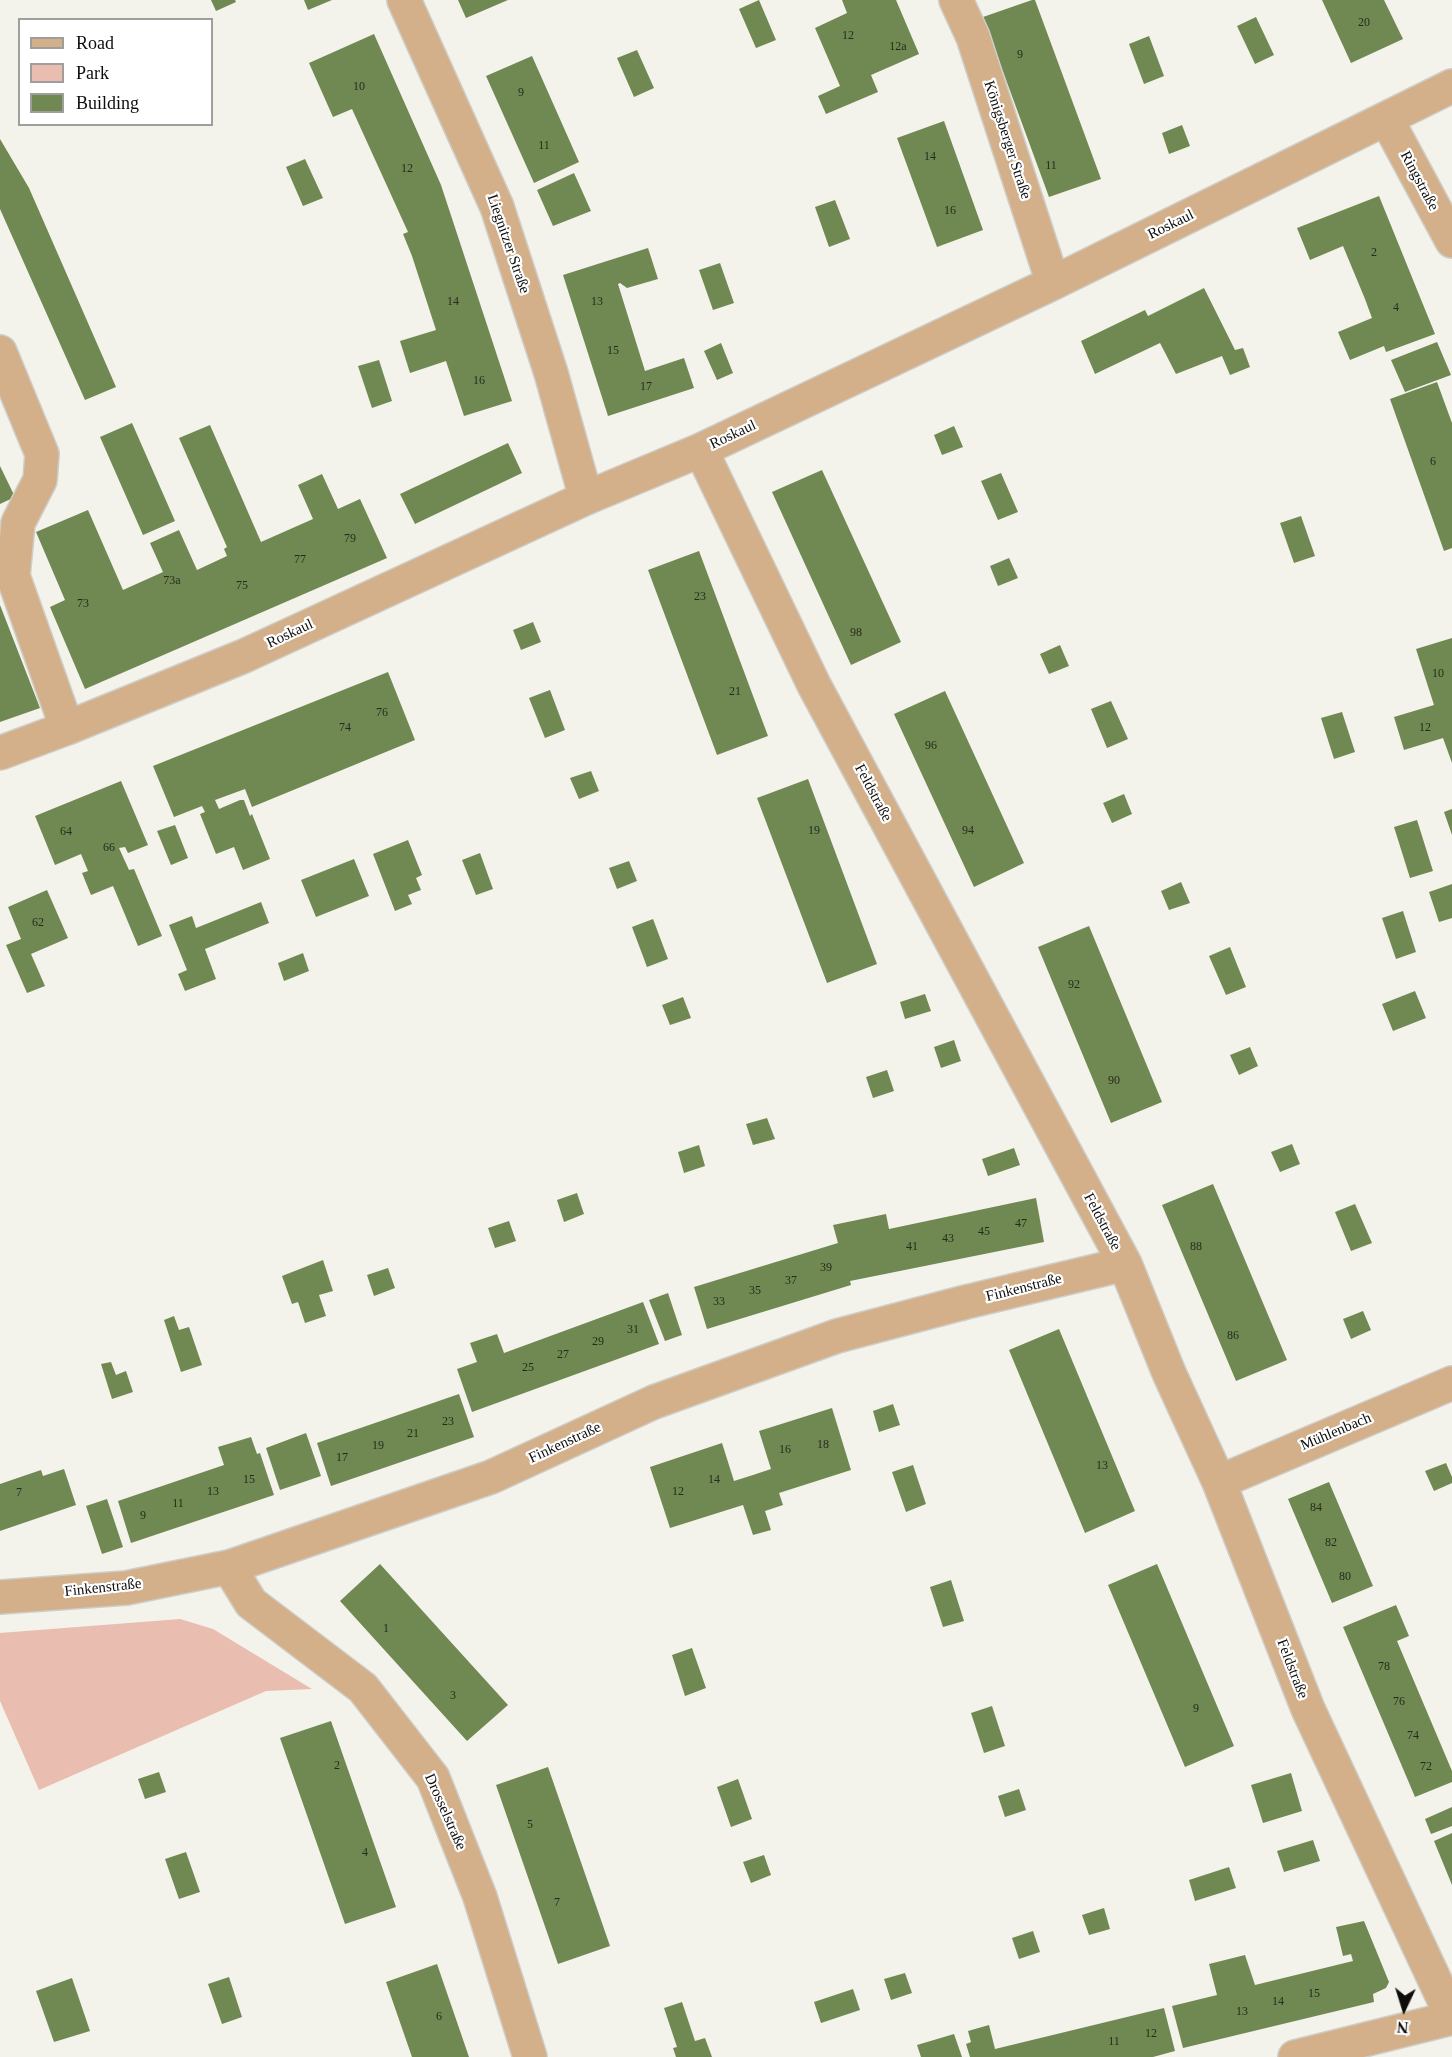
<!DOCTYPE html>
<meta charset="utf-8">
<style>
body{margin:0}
#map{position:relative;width:1452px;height:2057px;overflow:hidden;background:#f3f2eb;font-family:"Times New Roman",serif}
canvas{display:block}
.legend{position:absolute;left:18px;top:18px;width:195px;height:108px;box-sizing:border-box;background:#fff;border:2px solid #9f9e9d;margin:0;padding:8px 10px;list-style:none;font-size:18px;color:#0e0d0b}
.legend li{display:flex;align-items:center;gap:12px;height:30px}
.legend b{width:30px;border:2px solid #9f9e9d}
.north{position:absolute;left:1374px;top:1979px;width:60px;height:60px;-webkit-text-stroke:4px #fff;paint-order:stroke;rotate:184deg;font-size:16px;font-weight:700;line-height:24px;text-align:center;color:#0e0d0b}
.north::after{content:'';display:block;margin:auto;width:21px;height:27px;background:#0e0d0b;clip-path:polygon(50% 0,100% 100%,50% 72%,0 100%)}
</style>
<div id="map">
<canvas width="1452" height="2057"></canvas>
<ul class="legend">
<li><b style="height:8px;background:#d3b08a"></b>Road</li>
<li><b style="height:16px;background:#e9beb0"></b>Park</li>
<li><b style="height:16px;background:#708952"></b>Building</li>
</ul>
<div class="north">N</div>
</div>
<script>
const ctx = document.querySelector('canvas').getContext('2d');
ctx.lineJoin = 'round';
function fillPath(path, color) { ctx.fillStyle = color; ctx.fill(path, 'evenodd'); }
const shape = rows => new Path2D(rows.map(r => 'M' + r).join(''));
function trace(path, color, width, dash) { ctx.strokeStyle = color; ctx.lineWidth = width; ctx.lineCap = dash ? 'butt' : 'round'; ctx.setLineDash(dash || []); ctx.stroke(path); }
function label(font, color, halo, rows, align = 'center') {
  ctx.font = font + ' "Times New Roman",serif'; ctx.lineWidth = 4.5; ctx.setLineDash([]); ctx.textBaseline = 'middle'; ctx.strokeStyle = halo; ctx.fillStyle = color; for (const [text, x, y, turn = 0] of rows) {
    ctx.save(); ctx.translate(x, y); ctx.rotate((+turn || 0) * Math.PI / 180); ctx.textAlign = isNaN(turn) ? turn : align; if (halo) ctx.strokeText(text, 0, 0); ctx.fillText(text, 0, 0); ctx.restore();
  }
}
const green = shape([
 [180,1619,213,1629,312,1689,266,1691,39,1790,0,1701,0,1633]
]);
const building = shape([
 [211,0,235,0,236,2,216,11],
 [304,0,332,0,308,10],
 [458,0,508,0,466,18],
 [759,0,776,40,756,48,739,9],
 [842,0,896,0,919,54,871,75,878,92,826,114,818,96,840,86,815,28,847,13],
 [1032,0,1035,0,1101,179,1049,197,983,17],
 [1322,0,1384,0,1403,39,1351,63],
 [1256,17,1274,55,1255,64,1237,26],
 [374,34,441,185,512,401,464,416,446,361,410,373,400,341,436,330,412,256,403,234,408,232,352,109,333,117,309,63],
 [1149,36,1164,76,1144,84,1129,44],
 [637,50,654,88,634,97,617,58],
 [532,56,579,162,534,183,486,76],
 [944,121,983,230,937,247,897,138],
 [1182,125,1190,146,1169,154,1162,133],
 [0,139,29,188,116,387,85,400,0,209],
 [305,159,323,198,303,206,286,167],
 [574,173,591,211,553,226,537,190],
 [1379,196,1435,334,1386,352,1384,346,1350,360,1338,332,1372,318,1365,299,1343,246,1310,260,1297,228],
 [835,200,850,239,829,247,815,207],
 [648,248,658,279,627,288,620,283,618,284,645,371,684,358,694,388,608,416,563,275],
 [720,263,734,303,713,310,699,270],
 [1204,288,1235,350,1243,348,1250,367,1230,375,1222,356,1176,374,1160,343,1095,374,1081,341,1145,310,1148,316],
 [1437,342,1451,375,1405,392,1391,360],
 [721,343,733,373,717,380,704,351],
 [379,360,392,401,372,408,358,366],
 [1437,382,1452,423,1452,548,1444,551,1390,399],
 [132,423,175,521,143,535,100,437],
 [210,425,261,542,313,519,298,485,322,474,338,509,360,499,387,558,85,689,50,607,65,600,36,532,88,510,123,590,163,572,150,543,179,530,197,570,227,556,224,549,227,547,179,438],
 [954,426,963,447,942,455,934,435],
 [508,443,522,473,415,524,400,494],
 [0,466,15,497,0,504],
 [822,470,901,642,851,665,772,492],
 [1001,473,1018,512,998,520,981,481],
 [1301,516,1315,556,1294,563,1280,523],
 [699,551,768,736,717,755,648,570],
 [1009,558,1018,578,998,586,990,566],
 [0,605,40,708,0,722],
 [533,622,541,642,521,650,513,630],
 [1452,638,1452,763,1443,738,1404,750,1394,717,1434,705,1416,649],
 [1060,645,1069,666,1049,674,1040,654],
 [388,672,415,740,252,807,245,789,215,800,219,809,240,800,244,800,250,816,252,814,270,859,243,870,234,847,216,854,200,814,205,812,202,806,174,817,153,766],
 [550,690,565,730,545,738,529,698],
 [945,691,1024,863,974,887,894,714],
 [1111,701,1128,739,1107,748,1091,709],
 [1342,712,1355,752,1334,759,1321,718],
 [591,771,599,791,579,799,570,778],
 [808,779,877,964,827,983,757,798],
 [121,781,148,845,128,853,125,847,119,848,129,870,134,869,162,936,138,946,113,886,91,895,82,873,88,871,81,854,55,865,35,816],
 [1124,794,1132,814,1112,823,1103,803],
 [1452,809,1452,835,1444,812],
 [1417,820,1433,871,1410,878,1394,827],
 [175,825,188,858,171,865,157,831],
 [408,840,422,875,416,878,421,890,408,895,412,904,395,911,373,854],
 [480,853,493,889,476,895,462,860],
 [354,859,369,896,316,917,301,880],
 [629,861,637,881,617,889,609,868],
 [1181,882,1190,903,1169,910,1161,891],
 [1452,884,1452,918,1439,922,1429,892],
 [47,890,68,938,31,954,45,986,27,993,6,945,21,939,8,907],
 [261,902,269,923,205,949,216,979,185,991,178,974,187,970,169,925,192,916,196,928],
 [1403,911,1416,952,1396,959,1382,918],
 [653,919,668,959,647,967,632,927],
 [1089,926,1162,1102,1111,1123,1038,947],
 [1230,947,1246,987,1226,995,1209,956],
 [303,953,309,971,284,981,278,963],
 [1415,991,1426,1018,1393,1031,1382,1004],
 [925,994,931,1011,905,1019,900,1002],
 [683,997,691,1018,670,1025,662,1005],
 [954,1040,961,1061,941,1068,934,1047],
 [1250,1047,1258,1066,1239,1075,1230,1055],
 [887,1070,894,1091,873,1098,866,1077],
 [767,1118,775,1139,753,1145,746,1124],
 [1292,1144,1300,1164,1280,1172,1271,1152],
 [699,1145,705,1166,684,1173,678,1152],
 [1014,1148,1020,1165,988,1176,982,1159],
 [1213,1184,1287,1360,1236,1381,1162,1205],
 [577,1193,584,1214,564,1222,557,1200],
 [1036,1198,1044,1242,850,1281,851,1285,707,1329,694,1287,838,1243,833,1225,886,1214,889,1229],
 [1355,1204,1372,1243,1351,1251,1335,1212],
 [509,1221,516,1241,495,1248,488,1228],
 [323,1260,333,1291,319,1295,326,1316,305,1323,298,1302,292,1304,282,1276],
 [388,1268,395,1288,374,1296,367,1275],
 [668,1293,682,1335,665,1341,649,1300],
 [643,1302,659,1344,472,1412,457,1369,477,1362,470,1343,497,1334,504,1353],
 [1363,1311,1371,1330,1351,1339,1343,1319],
 [174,1316,179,1330,189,1327,202,1365,181,1372,164,1320],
 [1059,1329,1135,1511,1085,1533,1009,1350],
 [111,1362,116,1375,126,1371,133,1392,112,1399,101,1364],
 [459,1394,474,1437,331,1486,317,1443],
 [893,1404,900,1425,879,1432,873,1411],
 [832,1408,851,1470,779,1493,783,1505,765,1511,771,1530,753,1535,743,1505,670,1528,650,1467,722,1443,734,1481,753,1475,771,1469,759,1431],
 [306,1433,321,1476,280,1490,266,1448],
 [251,1437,257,1454,260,1453,274,1495,131,1543,118,1501,224,1465,218,1447],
 [1446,1463,1452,1477,1452,1483,1434,1491,1425,1471],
 [913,1465,926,1504,906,1512,892,1472],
 [64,1469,76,1505,0,1531,0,1484,41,1470,43,1476],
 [1329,1482,1373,1586,1332,1603,1288,1499],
 [107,1499,123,1547,102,1554,86,1506],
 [380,1564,508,1705,467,1741,340,1601],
 [1157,1564,1234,1746,1185,1767,1108,1585],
 [951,1580,964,1621,943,1627,930,1587],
 [1396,1605,1409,1636,1397,1641,1452,1771,1452,1782,1415,1797,1343,1627],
 [692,1648,706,1688,685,1696,672,1655],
 [992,1706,1005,1746,984,1753,971,1713],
 [331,1721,396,1907,345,1924,280,1738],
 [548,1767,610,1946,558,1964,496,1785],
 [159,1772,166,1792,145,1799,138,1779],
 [1291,1773,1302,1811,1263,1823,1251,1785],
 [738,1779,752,1819,731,1827,717,1787],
 [1019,1789,1026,1810,1005,1817,998,1796],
 [1452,1807,1452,1826,1431,1834,1425,1819],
 [1452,1833,1452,1885,1434,1841],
 [1313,1840,1320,1861,1284,1872,1277,1851],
 [186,1852,200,1892,179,1899,165,1859],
 [764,1855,771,1875,751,1883,743,1862],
 [1229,1867,1236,1888,1195,1901,1189,1880],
 [1104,1908,1110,1929,1089,1935,1082,1915],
 [1364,1921,1389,1982,1386,1988,1373,1994,1374,2002,1183,2048,1172,2006,1217,1995,1209,1964,1245,1955,1255,1985,1353,1961,1351,1954,1343,1956,1336,1927],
 [1033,1931,1040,1952,1019,1959,1012,1938],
 [437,1964,469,2057,412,2057,386,1982],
 [905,1973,912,1993,891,2000,884,1979],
 [229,1977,242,2017,222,2024,208,1984],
 [72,1978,90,2031,54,2042,36,1991],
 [853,1989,860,2010,821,2023,814,2002],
 [682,2002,695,2041,705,2038,712,2057,676,2057,673,2048,677,2047,664,2008],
 [1164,2008,1175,2051,1153,2057,970,2057,966,2044,971,2042,968,2031,989,2025,995,2049],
 [954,2034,962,2057,921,2057,917,2045]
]);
const minor = shape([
 [404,0,497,207,551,373,586,498],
 [956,0,973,37,1053,283],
 [1387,120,1452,241],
 [0,352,42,454,40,480,18,523,13,576,67,728],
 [701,450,814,685,1125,1264,1169,1373,1219,1482,1308,1709,1452,2017],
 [0,753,67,728,244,656,586,498,701,450,1053,283,1452,86],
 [1219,1482,1452,1383],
 [229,1567,251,1603,363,1688,433,1778,480,1897,530,2057],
 [0,1597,126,1588,229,1567,491,1477,654,1402,837,1336,966,1302,1125,1264],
 [1295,2057,1452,2018]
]);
const numberNames = [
 ["20",1364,23],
 ["12",848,36],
 ["12a",898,47],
 ["9",1020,55],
 ["10",359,87],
 ["9",521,93],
 ["11",544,146],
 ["14",930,157],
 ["11",1051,166],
 ["12",407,169],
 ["16",950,211],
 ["2",1374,253],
 ["14",453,302],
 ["13",597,302],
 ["4",1396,308],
 ["15",613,351],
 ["16",479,381],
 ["17",646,387],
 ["6",1433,462],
 ["79",350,539],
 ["77",300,560],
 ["73a",172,581],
 ["75",242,586],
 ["23",700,597],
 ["73",83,604],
 ["98",856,633],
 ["10",1438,674],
 ["21",735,692],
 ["76",382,713],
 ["74",345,728],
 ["12",1425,728],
 ["96",931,746],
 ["19",814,831],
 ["94",968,831],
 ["64",66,832],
 ["66",109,848],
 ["62",38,923],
 ["92",1074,985],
 ["90",1114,1081],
 ["47",1021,1224],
 ["45",984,1232],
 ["43",948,1239],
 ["41",912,1247],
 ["88",1196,1247],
 ["39",826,1268],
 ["37",791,1281],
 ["35",755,1291],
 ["33",719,1302],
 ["31",633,1330],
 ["86",1233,1336],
 ["29",598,1342],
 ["27",563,1355],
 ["25",528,1368],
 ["23",448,1422],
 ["21",413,1434],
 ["18",823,1445],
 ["19",378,1446],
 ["16",785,1450],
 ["17",342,1458],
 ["13",1102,1466],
 ["15",249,1480],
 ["14",714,1480],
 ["13",213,1492],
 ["12",678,1492],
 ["7",19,1493],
 ["11",178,1504],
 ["84",1316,1508],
 ["9",143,1516],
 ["82",1331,1543],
 ["80",1345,1577],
 ["1",386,1629],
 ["78",1384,1667],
 ["3",453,1696],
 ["76",1399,1702],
 ["9",1196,1709],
 ["74",1413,1736],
 ["2",337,1766],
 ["72",1426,1767],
 ["5",530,1825],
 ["4",365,1853],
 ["7",557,1903],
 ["15",1314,1994],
 ["14",1278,2002],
 ["13",1242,2012],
 ["6",439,2017],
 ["12",1151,2034],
 ["11",1114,2042]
];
const streetNames = [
 ["Königsberger Straße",1007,140,72],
 ["Ringstraße",1419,181,62],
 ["Roskaul",1171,225,-26],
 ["Liegnitzer Straße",508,244,71],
 ["Roskaul",733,435,-25],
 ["Roskaul",290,634,-25],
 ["Feldstraße",873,793,62],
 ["Feldstraße",1102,1222,62],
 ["Finkenstraße",1024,1288,-14],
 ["Mühlenbach",1336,1432,-23],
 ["Finkenstraße",565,1443,-25],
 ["Finkenstraße",103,1588,-6],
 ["Feldstraße",1292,1669,69],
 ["Drosselstraße",445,1812,66]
];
fillPath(green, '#e9beb0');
fillPath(building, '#708952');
trace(minor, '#cecdc7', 36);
trace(minor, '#d3b08a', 33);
label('12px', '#262c1d', null, numberNames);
label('15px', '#0e0d0b', '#fff', streetNames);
</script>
